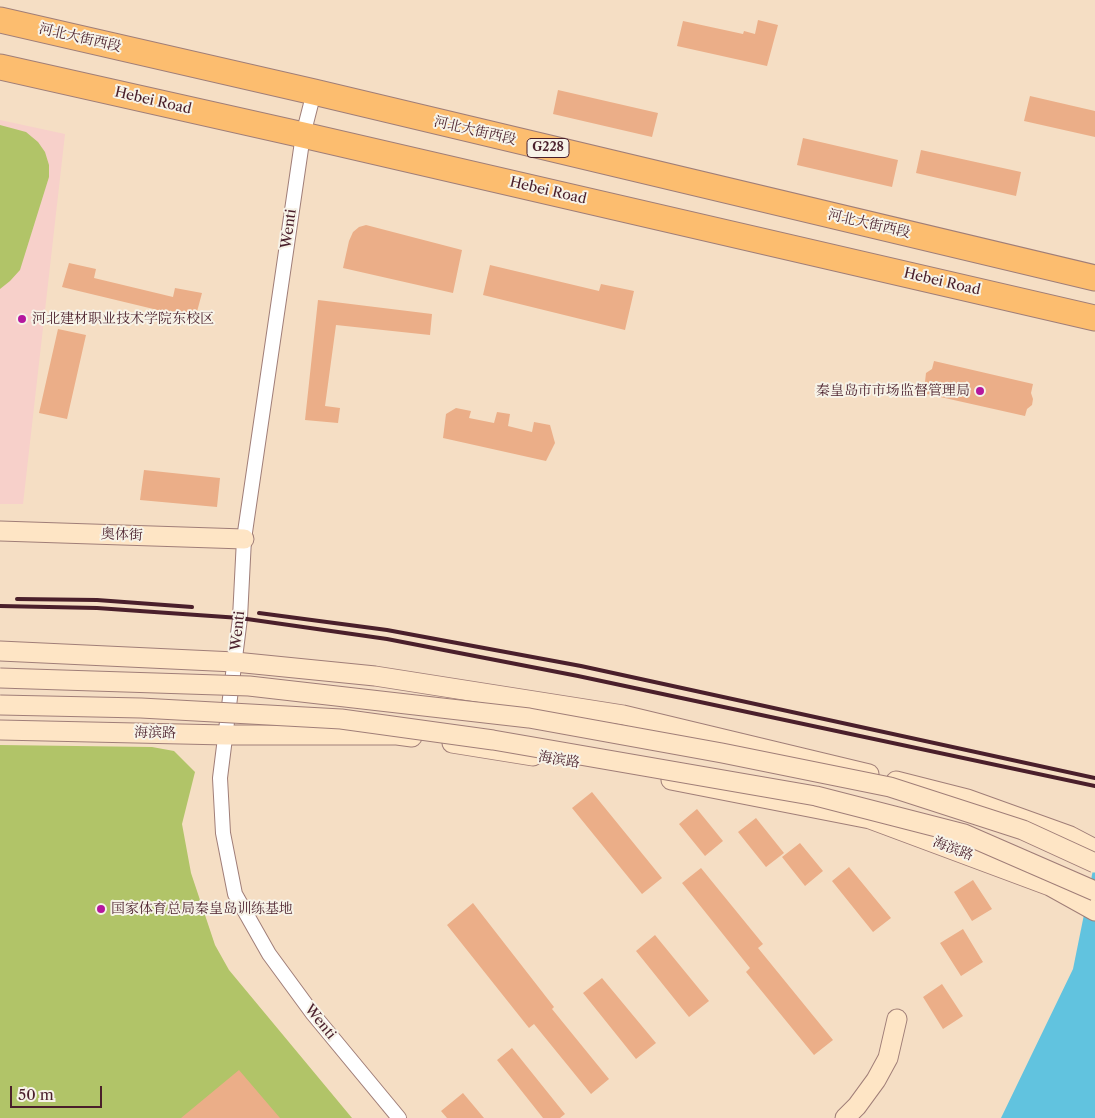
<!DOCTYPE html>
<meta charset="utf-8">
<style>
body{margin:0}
#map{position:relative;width:1095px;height:1118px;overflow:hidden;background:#f5dec4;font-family:"Libre Caslon Text",serif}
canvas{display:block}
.scale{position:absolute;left:10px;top:1086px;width:92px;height:22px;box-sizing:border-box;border:2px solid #4a1f2b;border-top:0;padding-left:6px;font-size:15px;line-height:18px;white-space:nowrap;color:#4a1f2b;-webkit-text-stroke:4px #f7f3e8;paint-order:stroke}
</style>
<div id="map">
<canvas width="1095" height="1118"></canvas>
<div class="scale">50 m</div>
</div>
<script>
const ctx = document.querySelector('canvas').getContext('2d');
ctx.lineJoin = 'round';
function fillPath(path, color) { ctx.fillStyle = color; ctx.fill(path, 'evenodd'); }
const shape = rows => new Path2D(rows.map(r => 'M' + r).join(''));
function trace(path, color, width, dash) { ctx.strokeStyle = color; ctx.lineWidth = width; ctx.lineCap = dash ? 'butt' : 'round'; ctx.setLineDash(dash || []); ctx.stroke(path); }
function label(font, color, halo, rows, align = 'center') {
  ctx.font = font + ' "Libre Caslon Text","Noto Serif SC",serif'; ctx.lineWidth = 4; ctx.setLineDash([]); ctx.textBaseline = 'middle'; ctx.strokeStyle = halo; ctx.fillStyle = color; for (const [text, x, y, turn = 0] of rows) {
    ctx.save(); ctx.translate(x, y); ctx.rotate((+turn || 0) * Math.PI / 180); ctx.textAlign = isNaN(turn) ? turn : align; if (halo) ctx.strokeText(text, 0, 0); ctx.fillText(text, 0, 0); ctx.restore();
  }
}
const built = shape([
 [0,120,65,134,23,504,0,504]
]);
const green = shape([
 [0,125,26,132,38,142,45,152,49,165,49,177,20,270,10,281,0,289],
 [0,745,152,747,174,751,195,772,182,824,191,873,215,945,229,970,352,1118,0,1118]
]);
const water = shape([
 [1095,860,1095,1118,1001,1118,1073,969]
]);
const building = shape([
 [758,20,778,25,767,66,677,46,683,21,743,34,744,31,755,34],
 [558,90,658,113,652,137,553,114],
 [1030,96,1095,111,1095,137,1024,121],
 [803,138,898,160,892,187,797,165],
 [921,150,1021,172,1016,196,916,173],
 [366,225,462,250,453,293,343,268,349,241,353,232,359,227],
 [69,263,96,269,94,278,173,297,175,288,202,293,195,319,62,287],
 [490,265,599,291,601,284,634,291,625,330,483,295],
 [318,300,432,314,430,335,336,325,325,406,340,408,338,423,305,420],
 [58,329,86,335,67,419,39,413],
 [934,361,1033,384,1031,393,1033,399,1032,405,1027,409,1025,416,927,394,928,389,925,382,926,373,932,369],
 [456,408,471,411,469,418,494,423,497,412,510,414,508,426,532,432,534,422,550,425,555,443,546,461,443,438,446,414],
 [144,470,220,478,217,507,140,500],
 [592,792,662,878,642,894,572,808],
 [697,809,723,841,705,856,679,824],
 [756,818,784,853,766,867,738,832],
 [800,843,823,871,805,886,782,857],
 [849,867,891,918,873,932,832,881],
 [701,868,763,944,758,948,833,1040,814,1055,746,972,750,968,682,883],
 [973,880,992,909,972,921,954,892],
 [473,903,554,1007,552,1009,609,1079,591,1094,534,1024,529,1028,447,925],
 [963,929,983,962,961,976,940,943],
 [655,935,709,1001,689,1017,636,951],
 [602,978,656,1043,636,1059,583,993],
 [942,984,963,1016,943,1029,923,997],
 [512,1048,565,1114,560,1118,543,1118,497,1060],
 [239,1070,280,1118,181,1118],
 [463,1093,484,1118,447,1118,441,1111]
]);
const street = shape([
 [314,92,303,135,244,539,240,618,220,778,223,833,235,894,269,954,313,1014,399,1118]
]);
const secondary = shape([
 [0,531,244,539],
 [0,651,235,662,375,676,623,715,869,774],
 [0,730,226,735,397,735,412,737],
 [452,743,533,756],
 [671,780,870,819,1050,886,1095,911],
 [896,781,967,799,1070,836,1095,849],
 [845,1118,857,1106,876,1080,888,1058,897,1019]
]);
const highway = shape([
 [0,20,314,92,1095,278],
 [0,67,303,135,1095,318]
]);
const rail = shape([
 [17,599,97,600,192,607],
 [0,606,97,608,240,618,387,639,578,676,1095,786],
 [259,613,387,630,581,666,1095,778]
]);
const secondaryBridge = shape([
 [0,678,249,686,529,718,722,753,890,787,1023,830,1095,863],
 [0,705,141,708,341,719,493,740,816,796,964,834,1095,891]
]);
const markers = [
 [22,319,5,"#b5179e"],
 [980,391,5,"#b5179e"],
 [101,909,5,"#b5179e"]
];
const shields = [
 [548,148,42]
];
const shieldNames = [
 ["G228",548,148]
];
const streetNames = [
 ["河北大街西段",80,38,13],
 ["Hebei Road",153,101,13],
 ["河北大街西段",475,131,13],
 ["Hebei Road",548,191,13],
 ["河北大街西段",869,224,13],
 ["Wenti",289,229,-82],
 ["Hebei Road",942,282,13],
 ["奥体街",122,535,2],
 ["Wenti",238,631,-84],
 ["海滨路",155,733,1],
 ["海滨路",559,760,9],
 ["海滨路",953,849,21],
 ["Wenti",320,1022,51]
];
const poiNames = [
 ["河北建材职业技术学院东校区",32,319],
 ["秦皇岛市市场监督管理局",970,391,"right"],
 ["国家体育总局秦皇岛训练基地",111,909]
];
fillPath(built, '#f7d0ca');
fillPath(green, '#b1c468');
fillPath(water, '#61c3df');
fillPath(building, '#ebae88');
trace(street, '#a07e78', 16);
trace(secondary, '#a07e78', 21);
trace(highway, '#a07e78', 27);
trace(street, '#fff', 14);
trace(secondary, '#fee5c5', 19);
trace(highway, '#fcbd6f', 25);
trace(rail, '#4a1f2b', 4);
trace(secondaryBridge, '#a07e78', 21, []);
trace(secondaryBridge, '#fee5c5', 19);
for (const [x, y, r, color] of markers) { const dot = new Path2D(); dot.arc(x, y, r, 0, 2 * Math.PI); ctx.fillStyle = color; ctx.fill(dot); trace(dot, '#f7f3e8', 2); }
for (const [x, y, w] of shields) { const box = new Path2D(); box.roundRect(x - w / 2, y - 9.5, w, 19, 4); ctx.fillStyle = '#f7f3e8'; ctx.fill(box); trace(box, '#4a1f2b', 1); }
label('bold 12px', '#4a1f2b', null, shieldNames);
label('14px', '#4a1f2b', '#f7f3e8', streetNames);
label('14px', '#4a1f2b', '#f7f3e8', poiNames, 'left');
</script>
